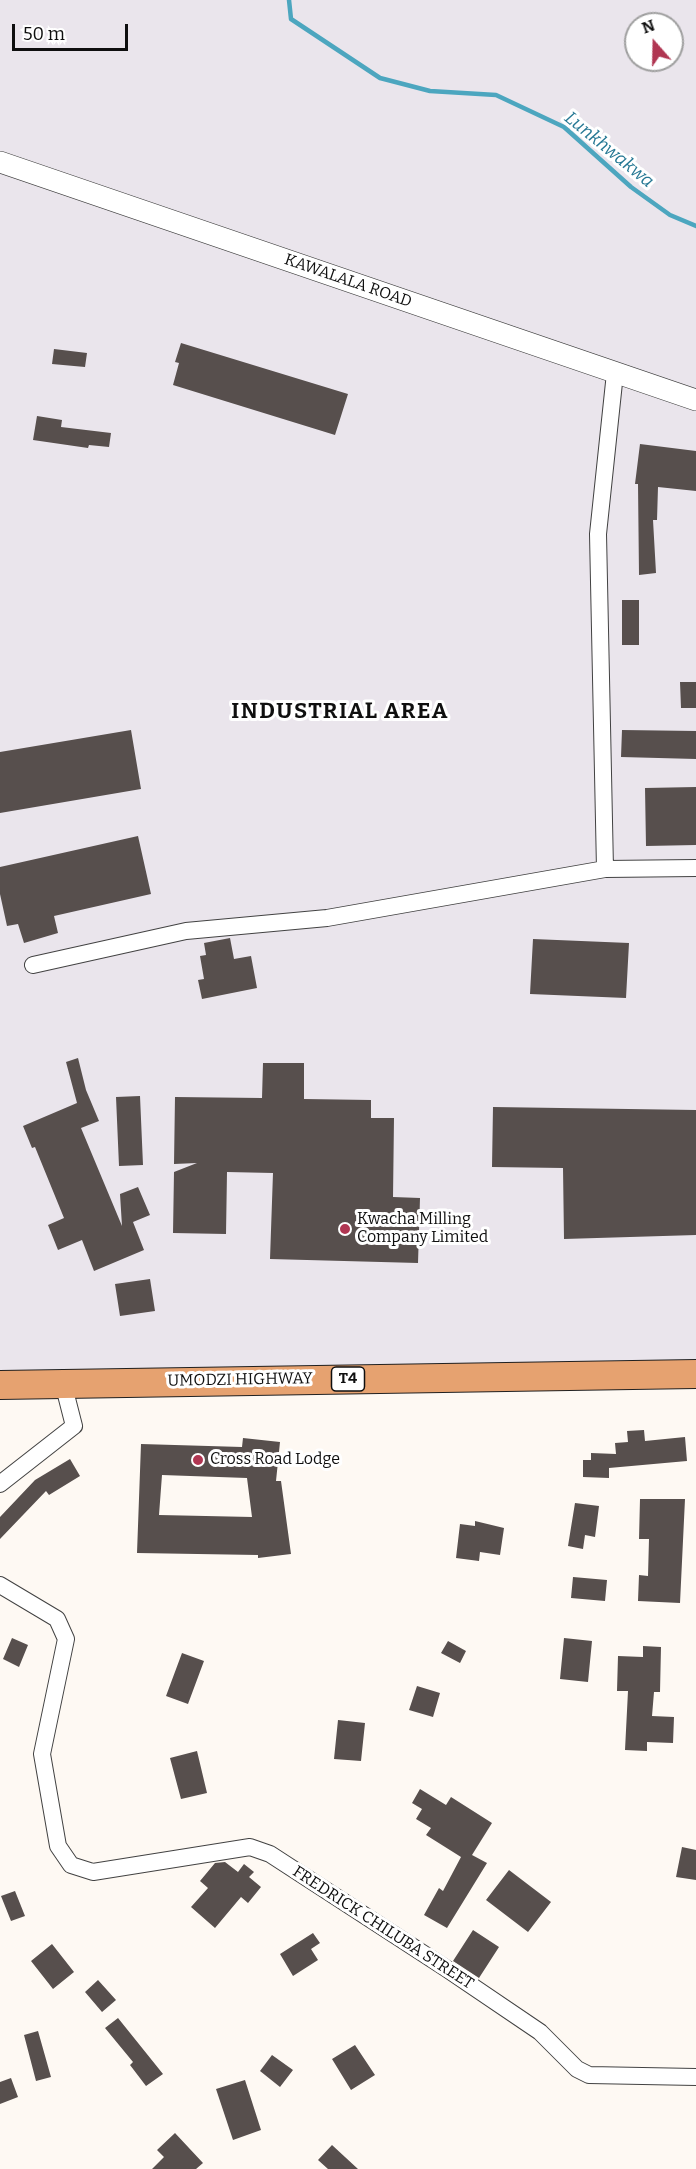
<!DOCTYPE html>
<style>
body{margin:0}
#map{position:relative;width:696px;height:2169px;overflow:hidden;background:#fef9f3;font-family:Bitter,serif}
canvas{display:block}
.north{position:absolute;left:624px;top:12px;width:60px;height:60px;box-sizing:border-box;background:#fff;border:2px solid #9f9f9f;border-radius:50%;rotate:340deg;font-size:16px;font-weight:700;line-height:24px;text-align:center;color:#0f0f0f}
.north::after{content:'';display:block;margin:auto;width:21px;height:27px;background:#b03652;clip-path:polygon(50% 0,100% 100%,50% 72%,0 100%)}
.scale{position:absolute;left:12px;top:24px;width:116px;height:27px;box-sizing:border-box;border:3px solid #0f0f0f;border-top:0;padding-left:8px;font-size:18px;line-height:21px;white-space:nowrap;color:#0f0f0f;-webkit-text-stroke:4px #fff;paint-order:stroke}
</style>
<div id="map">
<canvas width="696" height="2169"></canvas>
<div class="north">N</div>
<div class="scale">50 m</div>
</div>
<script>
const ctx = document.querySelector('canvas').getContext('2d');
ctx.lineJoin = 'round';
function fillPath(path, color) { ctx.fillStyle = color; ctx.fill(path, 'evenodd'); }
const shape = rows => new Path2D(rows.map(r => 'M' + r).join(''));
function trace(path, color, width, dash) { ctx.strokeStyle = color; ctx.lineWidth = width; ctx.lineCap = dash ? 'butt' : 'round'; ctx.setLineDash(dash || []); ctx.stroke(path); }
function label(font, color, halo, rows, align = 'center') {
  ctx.font = font + ' Bitter,serif'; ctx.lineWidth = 6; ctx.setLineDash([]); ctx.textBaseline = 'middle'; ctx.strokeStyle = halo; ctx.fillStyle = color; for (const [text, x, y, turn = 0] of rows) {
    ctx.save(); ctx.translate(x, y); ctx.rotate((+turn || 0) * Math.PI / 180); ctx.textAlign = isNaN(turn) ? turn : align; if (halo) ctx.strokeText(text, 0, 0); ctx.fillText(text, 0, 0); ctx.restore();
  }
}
const industrial = shape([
 [0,0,696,0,696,1376,0,1387],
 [636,24,672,24,672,60,636,60]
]);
const stream = shape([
 [289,0,291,19,380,78,430,91,496,95,564,127,631,187,670,215,696,226]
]);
const building = shape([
 [181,343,348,394,335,435,173,385,179,363,175,362],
 [54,349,87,353,85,367,52,364],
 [37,416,62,420,61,427,111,433,109,447,89,445,88,448,33,440],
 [640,444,696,451,696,491,658,487,657,520,653,520,656,573,639,575,638,484,635,484],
 [622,600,639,600,639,645,622,645],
 [680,682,696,682,696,708,681,708],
 [131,730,141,789,0,813,0,752],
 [622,730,696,731,696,759,621,757],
 [696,787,696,845,646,846,645,788],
 [138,836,151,894,54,916,58,933,24,943,18,924,7,926,0,894,0,867],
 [230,938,234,959,251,956,257,988,202,999,198,980,204,979,200,956,206,955,204,943],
 [533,939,629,943,626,998,530,994],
 [78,1058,86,1090,99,1121,81,1128,122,1226,120,1194,138,1187,150,1215,133,1222,144,1250,94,1271,82,1240,58,1250,48,1225,64,1218,35,1147,32,1148,23,1126,77,1103,66,1062],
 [263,1063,304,1063,304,1099,371,1100,371,1118,394,1118,393,1197,420,1198,418,1263,270,1259,273,1173,227,1172,226,1234,173,1233,174,1172,197,1163,174,1164,175,1097,262,1098],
 [140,1096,143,1165,119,1166,116,1097],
 [493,1107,696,1110,696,1235,564,1239,563,1168,492,1167],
 [150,1279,155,1311,120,1316,115,1284],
 [644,1430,645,1441,685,1437,687,1461,609,1468,609,1478,583,1477,583,1460,591,1460,591,1453,616,1454,615,1443,628,1442,627,1431],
 [243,1438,280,1442,276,1481,281,1481,291,1554,258,1558,258,1555,137,1553,141,1444,242,1447],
 [162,1475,247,1478,252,1517,159,1515],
 [70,1459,80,1476,49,1495,46,1491,0,1539,0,1517,35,1480],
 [640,1499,685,1499,680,1603,638,1601,639,1575,648,1576,649,1539,639,1539],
 [575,1503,599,1506,595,1537,585,1535,583,1549,568,1546],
 [475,1521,504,1528,500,1555,480,1552,479,1561,456,1558,460,1524,475,1526],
 [573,1577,607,1580,605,1601,571,1598],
 [12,1638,28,1645,19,1667,3,1659],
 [564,1638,592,1641,588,1682,560,1679],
 [448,1641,466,1651,460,1663,441,1653],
 [643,1646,661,1647,660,1692,654,1692,652,1716,674,1717,673,1743,647,1742,647,1751,625,1750,628,1691,617,1691,618,1656,643,1657],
 [182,1653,204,1661,188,1704,166,1696],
 [417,1686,440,1693,433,1717,409,1710],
 [338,1720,365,1723,361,1761,334,1759],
 [197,1751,207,1793,181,1799,170,1758],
 [420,1789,446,1805,451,1797,492,1823,472,1855,487,1863,447,1928,424,1915,439,1888,443,1891,461,1857,426,1835,431,1828,416,1819,422,1809,412,1803],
 [682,1847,696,1850,696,1880,676,1877],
 [225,1862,238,1872,244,1864,254,1872,249,1877,261,1887,248,1903,241,1897,215,1928,191,1907,208,1888,200,1881,215,1863],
 [509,1870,551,1902,528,1932,486,1900],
 [15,1891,25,1916,11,1921,1,1896],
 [473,1930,499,1947,479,1978,453,1961],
 [313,1933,320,1943,311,1949,318,1960,293,1976,280,1954],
 [52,1944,74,1972,53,1989,31,1961],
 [98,1980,116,2000,102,2012,85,1992],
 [118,2018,163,2074,146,2086,130,2065,133,2062,105,2028],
 [38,2031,51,2077,36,2081,24,2035],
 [355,2045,375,2075,351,2090,332,2059],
 [272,2055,293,2070,280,2087,260,2071],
 [11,2078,18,2097,0,2104,0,2082],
 [245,2080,261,2130,233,2140,216,2089],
 [175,2133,203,2163,196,2169,152,2169,164,2157,157,2150],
 [332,2145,358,2169,328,2169,318,2160]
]);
const minor = shape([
 [605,869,598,534,615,373],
 [33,965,186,931,327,918,605,869,696,868],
 [0,1484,74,1426,63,1383],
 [0,1585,57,1619,66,1639,42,1754,58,1846,71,1865,93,1872,250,1847,270,1854,447,1969,540,2032,577,2069,589,2075,696,2077]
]);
const tertiary = shape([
 [0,162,696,400]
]);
const trunk = shape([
 [0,1385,696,1374]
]);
const markers = [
 [345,1229,6,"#b03652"],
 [198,1460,6,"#b03652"]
];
const shields = [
 [348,1379,33]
];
const shieldNames = [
 ["T4",348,1379]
];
const streetNames = [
 ["KAWALALA ROAD",348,281,19],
 ["UMODZI HIGHWAY",240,1380,-1],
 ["FREDRICK CHILUBA STREET",383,1928,33]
];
const poiNames = [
 ["Kwacha Milling",357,1220],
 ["Company Limited",357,1238],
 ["Cross Road Lodge",210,1460]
];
const waterNames = [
 ["Lunkhwakwa",609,150,39]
];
const districtNames = [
 ["INDUSTRIAL AREA",340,712]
];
fillPath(industrial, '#eae5ec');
trace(stream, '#4ca6bf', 4.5);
fillPath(building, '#574f4d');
trace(minor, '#424242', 18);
trace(tertiary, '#424242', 22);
trace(trunk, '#202020', 30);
trace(minor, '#fff', 16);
trace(tertiary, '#fff', 21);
trace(trunk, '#e6a270', 28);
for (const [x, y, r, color] of markers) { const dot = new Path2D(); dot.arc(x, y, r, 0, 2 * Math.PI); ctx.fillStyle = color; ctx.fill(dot); trace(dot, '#fff', 2); }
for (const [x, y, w] of shields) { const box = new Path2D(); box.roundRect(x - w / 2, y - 12, w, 24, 4.5); ctx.fillStyle = '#fff'; ctx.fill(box); trace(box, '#0f0f0f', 1.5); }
label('bold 15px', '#0f0f0f', null, shieldNames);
label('16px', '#0f0f0f', '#fff', streetNames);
label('16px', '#0f0f0f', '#fff', poiNames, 'left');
label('italic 18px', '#267894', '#fff', waterNames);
ctx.letterSpacing = '1.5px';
label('bold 22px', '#0f0f0f', '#fff', districtNames);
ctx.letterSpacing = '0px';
</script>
